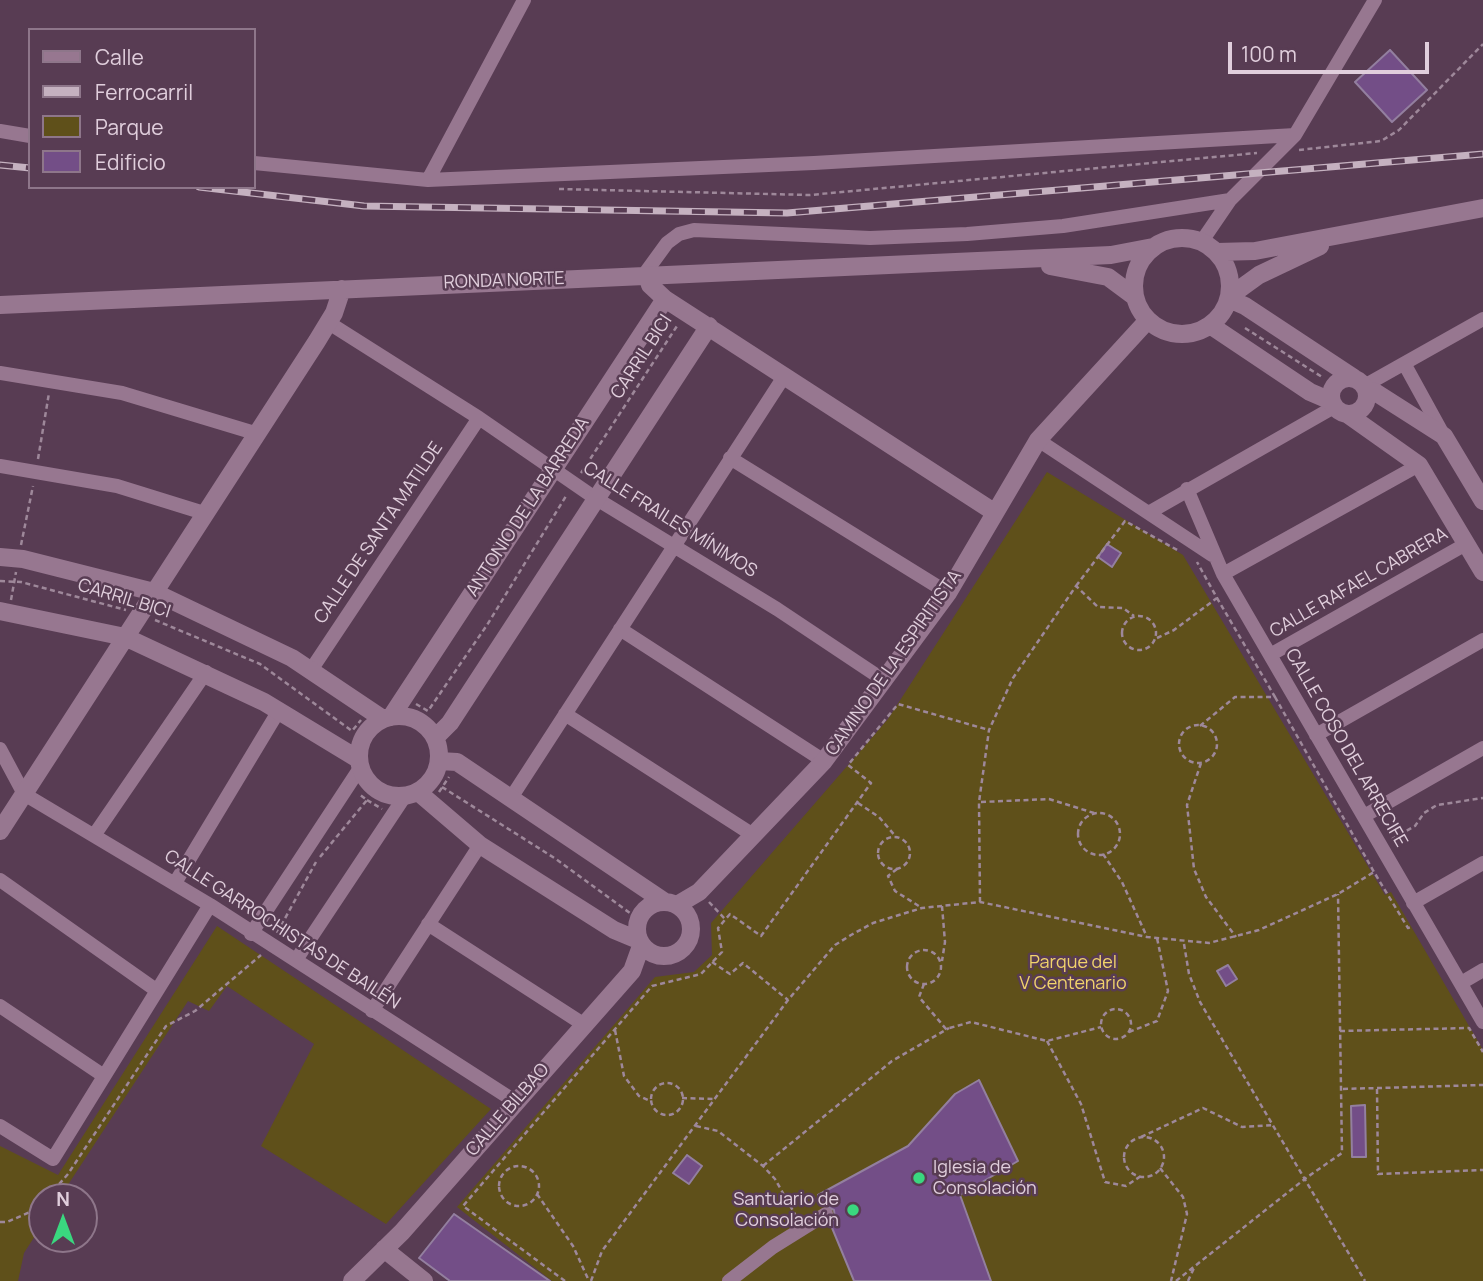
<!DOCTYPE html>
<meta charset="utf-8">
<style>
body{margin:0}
#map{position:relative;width:1483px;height:1281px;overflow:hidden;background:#583c53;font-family:Manrope,sans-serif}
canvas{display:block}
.legend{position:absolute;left:28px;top:28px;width:228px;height:161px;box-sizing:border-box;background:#583c53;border:2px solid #8e768a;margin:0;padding:9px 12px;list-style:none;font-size:21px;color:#e0cedc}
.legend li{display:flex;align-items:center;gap:14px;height:35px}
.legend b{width:35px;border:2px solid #8e768a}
.north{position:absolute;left:28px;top:1183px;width:70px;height:70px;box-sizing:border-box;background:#583c53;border:2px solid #8e768a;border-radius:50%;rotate:0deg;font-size:19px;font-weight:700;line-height:28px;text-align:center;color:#e0cedc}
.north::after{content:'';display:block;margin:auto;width:24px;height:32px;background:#3ad77f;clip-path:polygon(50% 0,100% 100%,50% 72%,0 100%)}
.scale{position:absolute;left:1228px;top:42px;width:201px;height:32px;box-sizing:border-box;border:4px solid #e0cedc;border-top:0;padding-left:9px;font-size:21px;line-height:24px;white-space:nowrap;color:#e0cedc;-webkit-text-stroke:5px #583c53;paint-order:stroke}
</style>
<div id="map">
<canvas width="1483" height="1281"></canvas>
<ul class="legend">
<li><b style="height:9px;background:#977790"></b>Calle</li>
<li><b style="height:9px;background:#c5b1c0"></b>Ferrocarril</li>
<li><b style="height:19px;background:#5f501a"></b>Parque</li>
<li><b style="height:19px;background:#734e87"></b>Edificio</li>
</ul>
<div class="north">N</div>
<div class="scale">100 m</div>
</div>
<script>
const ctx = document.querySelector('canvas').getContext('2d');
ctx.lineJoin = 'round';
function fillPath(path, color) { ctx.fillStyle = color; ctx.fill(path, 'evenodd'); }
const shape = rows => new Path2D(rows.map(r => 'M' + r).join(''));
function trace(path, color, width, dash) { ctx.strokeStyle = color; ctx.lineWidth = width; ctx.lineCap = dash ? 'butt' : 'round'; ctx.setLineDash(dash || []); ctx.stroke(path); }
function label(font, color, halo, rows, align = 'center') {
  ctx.font = font + ' Manrope,sans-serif'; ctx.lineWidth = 5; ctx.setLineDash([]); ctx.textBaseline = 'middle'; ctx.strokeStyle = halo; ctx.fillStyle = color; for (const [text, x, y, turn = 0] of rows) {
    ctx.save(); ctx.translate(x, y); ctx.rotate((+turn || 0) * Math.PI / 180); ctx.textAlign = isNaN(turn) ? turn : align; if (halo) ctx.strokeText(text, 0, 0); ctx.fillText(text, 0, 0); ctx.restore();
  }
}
const green = shape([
 [1047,472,1183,555,1385,895,1391,892,1483,1050,1483,1281,552,1281,457,1207,655,977,694,972,712,955,711,923,888,719],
 [217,926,491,1109,386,1224,261,1146,314,1044,227,986,209,1011,188,1001,60,1197,42,1197,42,1225,24,1253,18,1281,0,1281,0,1146,58,1175]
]);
const building = shape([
 [1390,50,1427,90,1392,122,1355,82,1390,50],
 [1107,544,1121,553,1112,567,1098,557,1107,544],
 [1228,965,1237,979,1226,986,1217,971,1228,965],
 [979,1080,1018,1161,960,1195,991,1281,854,1281,830,1223,835,1218,834,1210,823,1205,818,1195,908,1146,955,1094,979,1080],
 [1365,1105,1366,1157,1352,1157,1351,1106,1365,1105],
 [687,1155,702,1166,689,1184,673,1173,687,1155],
 [454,1214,550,1281,450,1281,419,1258,454,1214]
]);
const path = shape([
 [1299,150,1381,141,1399,130,1483,44],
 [559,189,810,195,1257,153],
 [1245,328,1322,377],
 [38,459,49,393],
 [581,473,677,326],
 [21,545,33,486],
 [0,581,21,582,126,610],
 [1076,586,1125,521,1179,551],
 [11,600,16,572],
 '1122 633a17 17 0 1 1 34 0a17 17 0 1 1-34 0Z',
 [155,620,260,664,352,731,361,720],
 [1157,638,1174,630,1217,598,1197,562],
 [1275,697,1374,872,1408,928,1411,927],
 [416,704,428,711,487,625,566,496],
 '1179 744a19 19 0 1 1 38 0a19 19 0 1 1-38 0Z',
 [1200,726,1235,697,1275,697,1217,598],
 [1201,763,1187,805,1194,869,1206,897,1236,937],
 [442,787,556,859,638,919],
 [439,792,449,777],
 [367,800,382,809],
 [981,802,1049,799,1094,813],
 [858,803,879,817,897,838],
 '1078 834a21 21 0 1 1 42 0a21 21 0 1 1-42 0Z',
 '878 853a16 16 0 1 1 32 0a16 16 0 1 1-32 0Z',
 [1392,839,1415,826,1424,813,1437,805,1483,798],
 [1103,854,1122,882,1147,937],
 [320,857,367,800,359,794],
 [897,869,888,876,895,891,922,908],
 [709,902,725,919],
 [980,902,979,802,989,730,1013,678,1076,586,1098,607,1123,608,1134,616],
 [942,906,945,942,942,961],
 [277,933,316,862],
 [1184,944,1189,974,1200,1002,1365,1281],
 '907 967a17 17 0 1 1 34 0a17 17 0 1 1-34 0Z',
 [712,962,730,974,743,963,788,1000],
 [924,984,919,997,946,1029,971,1022,1047,1041,1101,1027],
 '1101 1024a15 15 0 1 1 30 0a15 15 0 1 1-30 0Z',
 [615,1030,624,1076,639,1096,650,1101],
 [1340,1031,1469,1028,1483,1052],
 [1129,1032,1157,1021,1168,991,1157,938],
 [1047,1041,1081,1104,1105,1182,1126,1186,1141,1176],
 '651 1099a16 16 0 1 1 32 0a16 16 0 1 1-32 0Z',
 [1343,1089,1483,1085],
 [1377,1089,1378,1174,1483,1170],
 [682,1098,716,1099],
 [696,1126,718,1131,763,1166,775,1179,796,1216],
 [1141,1137,1203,1108,1242,1127,1274,1125],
 '1124 1157a20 20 0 1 1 40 0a20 20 0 1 1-40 0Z',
 '499 1186a20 20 0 1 1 40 0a20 20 0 1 1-40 0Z',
 [763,1166,892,1061,949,1028],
 [1160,1168,1183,1197,1187,1214,1171,1281],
 [537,1194,573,1246,589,1281],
 [48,1197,68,1174,166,1026,195,1011,261,955],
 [0,1222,7,1222,37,1209,42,1203],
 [565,1281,463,1206,652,986,701,974,722,952,718,928,730,914,761,936,871,783,848,765,898,704,989,730],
 [591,1281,602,1251,788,1000,835,945,851,935,873,923,922,908,980,902,1147,937,1209,943,1259,930,1338,894,1374,872],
 [1176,1281,1306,1178,1342,1153,1338,894],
 [1188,1281,1194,1268]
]);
const street = shape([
 [0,131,30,136],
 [254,163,428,180,814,163,1295,135],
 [428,180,524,0],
 [1202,241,1230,200,1295,135,1375,0],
 [643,276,667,243,679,234,694,230,870,238,967,234,1063,226,1230,200],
 [329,323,479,418,595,498,777,609,885,681],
 [1405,365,1444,436],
 [0,373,122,393,258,434],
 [1364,386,1483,319],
 [1038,440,1212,555],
 [730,458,948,593],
 [0,466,117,486,204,513],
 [1187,489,1223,574,1483,1022],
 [1150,512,1334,407],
 [1223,574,1419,465],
 [620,629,824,761],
 [1270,655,1466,544],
 [311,670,479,418],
 [565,714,753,835],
 [1316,735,1483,640],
 [0,749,24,794,210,905,516,1102],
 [511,798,785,375],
 [1364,816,1483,748],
 [95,834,206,672],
 [0,880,156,990],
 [175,883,278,712],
 [1413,903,1483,863],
 [428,924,583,1024],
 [251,934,360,768],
 [296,960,405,796],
 [1461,983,1483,970],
 [0,1006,104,1076],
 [372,1011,480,845],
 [0,1126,53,1159,210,905],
 [729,1281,773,1247,826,1214]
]);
const secondary = shape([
 '1134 286a48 48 0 1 1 96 0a48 48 0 1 1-96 0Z',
 [1217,252,1255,251,1483,208],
 [1050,266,1108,277,1135,297],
 [647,275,650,285,665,299,994,512],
 [1230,296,1259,275,1320,246],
 [1229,299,1245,306,1354,378],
 [0,305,1111,255,1153,247],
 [1210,325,1310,392,1331,401],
 '1331 396a18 18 0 1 1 36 0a18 18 0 1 1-36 0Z',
 [1366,390,1375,392,1444,436,1483,501],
 [1347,414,1419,465,1483,572],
 [0,557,23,559,154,592,292,658,383,719],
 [0,611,125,637,264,702,358,759],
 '359 756a40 40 0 1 1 80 0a40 40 0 1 1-80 0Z',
 [391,717,665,299],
 [435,738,450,723,709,326],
 [439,761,457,762,665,902],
 [418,792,480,845,614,930,638,940],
 [0,831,317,341,334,313,342,289],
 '637 929a27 27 0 1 1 54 0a27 27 0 1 1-54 0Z',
 [677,905,699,892,824,761,948,593,1038,440,1148,320],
 [384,1249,424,1281],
 [352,1281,402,1232,632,971,641,946]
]);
const rail = shape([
 [0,165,30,168],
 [199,187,364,206,787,213,1483,154]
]);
const markers = [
 [919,1178,7,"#3ad77f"],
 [853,1210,7,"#3ad77f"]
];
const streetNames = [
 ["RONDA NORTE",504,281,-2],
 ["CARRIL BICI",642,357,-57],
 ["ANTONIO DE LA BARREDA",528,507,-57],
 ["CALLE FRAILES MÍNIMOS",670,520,32],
 ["CALLE DE SANTA MATILDE",379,533,-56],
 ["CALLE RAFAEL CABRERA",1359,583,-30],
 ["CARRIL BICI",124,599,17],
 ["CAMINO DE LA ESPIRITISTA",894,663,-55],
 ["CALLE COSO DEL ARRECIFE",1346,748,60],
 ["CALLE GARROCHISTAS DE BAILÉN",282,930,33],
 ["CALLE BILBAO",508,1110,-49]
];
const parkNames = [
 ["Parque del",1073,963],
 ["V Centenario",1073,984]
];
const poiNames = [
 ["Iglesia de",933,1168],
 ["Consolación",933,1189],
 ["Santuario de",839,1200,"right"],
 ["Consolación",839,1221,"right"]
];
fillPath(green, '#5f501a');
fillPath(building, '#734e87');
trace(building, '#937f9f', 2);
trace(path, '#9e889a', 2.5, [5, 3.5]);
trace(street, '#977790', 14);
trace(secondary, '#977790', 18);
trace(rail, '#c5b1c0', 7);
trace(rail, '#583c53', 4.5, [13]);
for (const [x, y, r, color] of markers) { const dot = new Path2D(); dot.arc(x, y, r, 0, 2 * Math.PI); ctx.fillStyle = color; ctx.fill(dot); trace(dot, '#583c53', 2.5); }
label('18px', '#e0cedc', '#583c53', streetNames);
label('18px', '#f1d36b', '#583c53', parkNames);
label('18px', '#e0cedc', '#583c53', poiNames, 'left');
</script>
